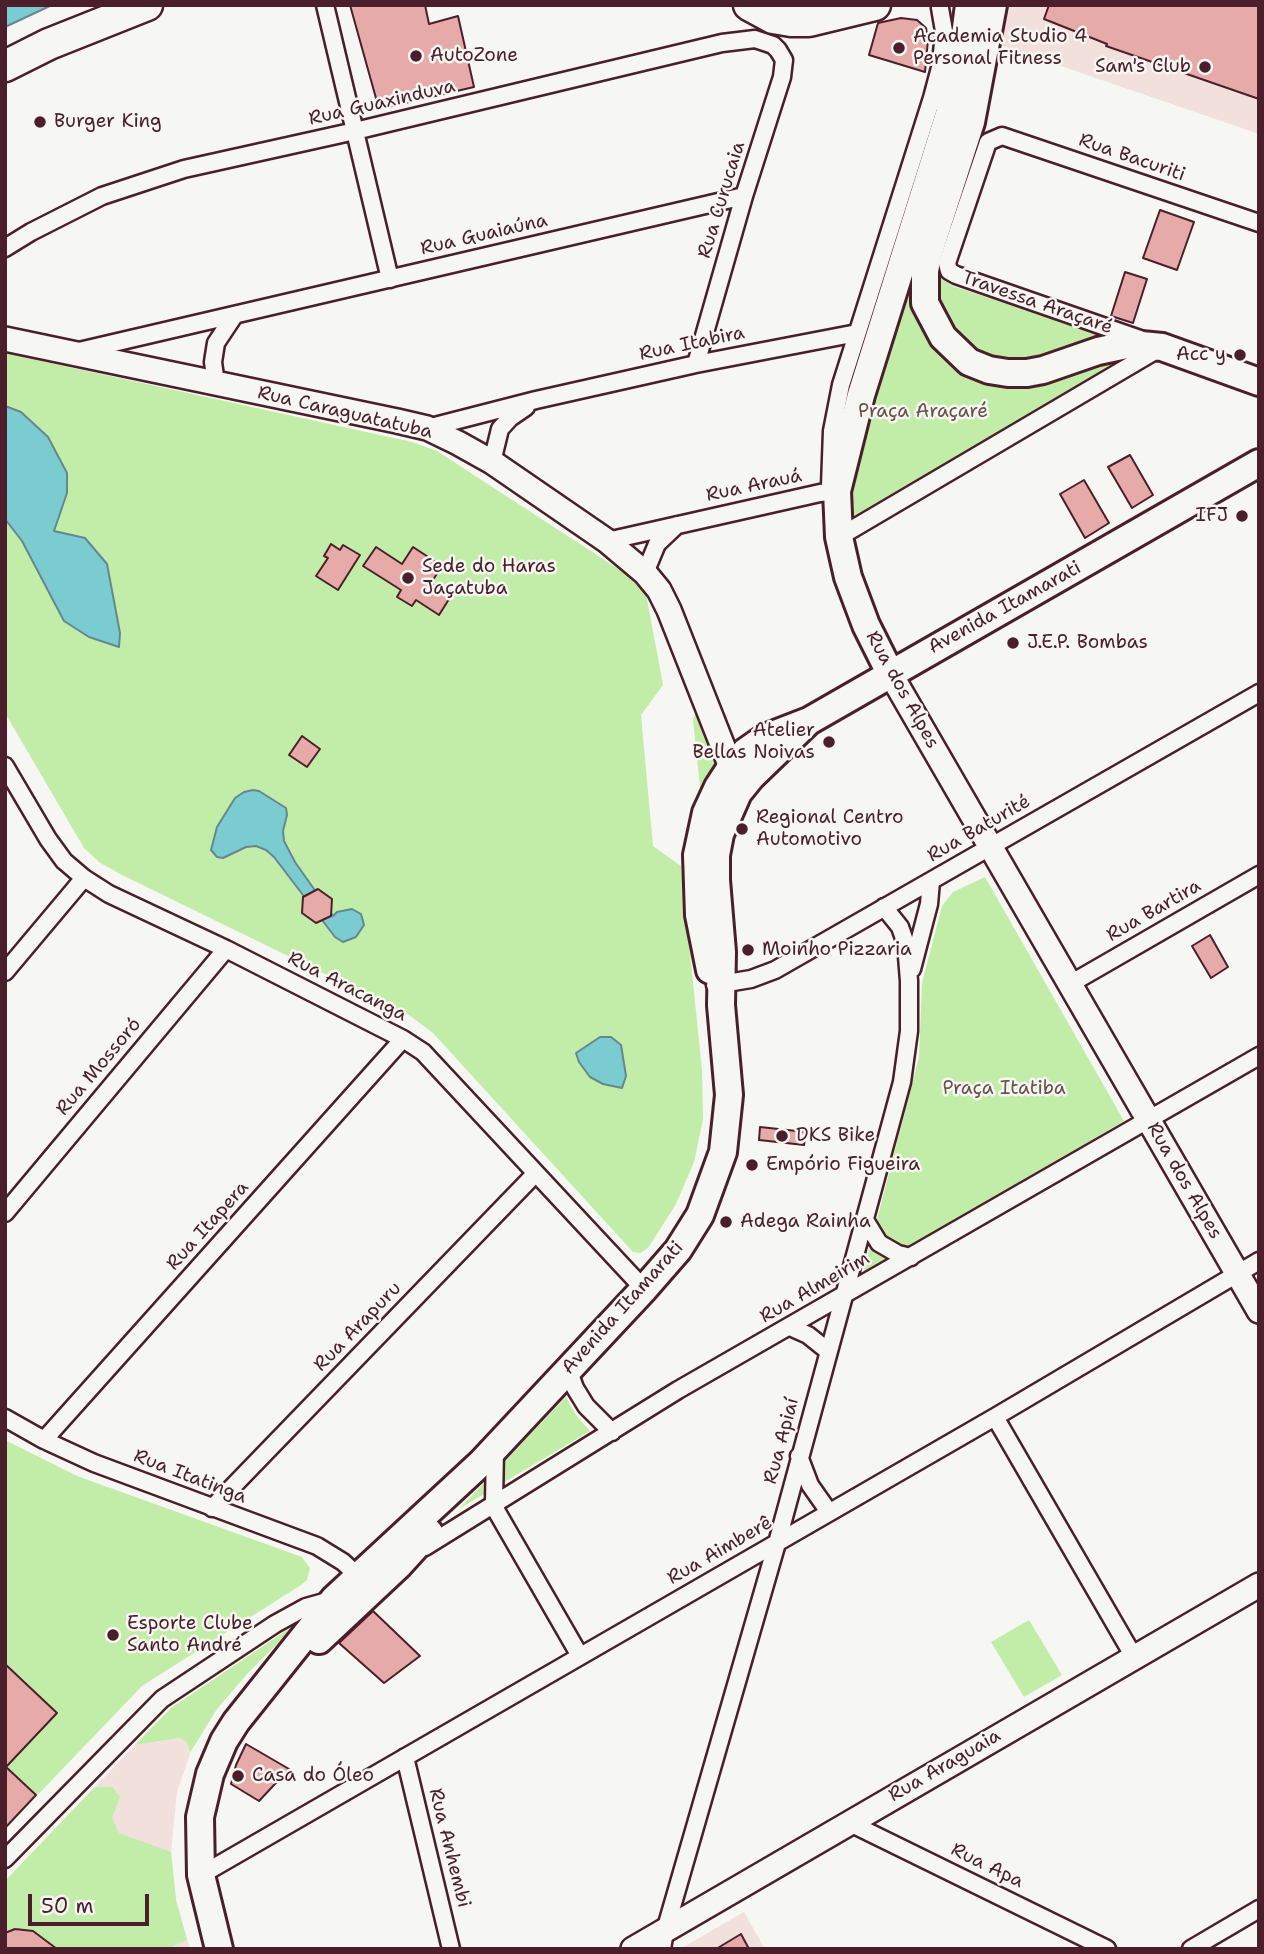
<!DOCTYPE html>
<meta charset="utf-8">
<style>
body{margin:0}
#map{position:relative;width:1264px;height:1954px;overflow:hidden;background:#f6f6f2;font-family:"Shantell Sans",sans-serif}
canvas{display:block}
.frame{position:absolute;inset:0;border:7px solid #4a1f2b;pointer-events:none}
.scale{position:absolute;left:28px;top:1894px;width:121px;height:32px;box-sizing:border-box;border:4px solid #4a1f2b;border-top:0;padding-left:9px;font-size:21px;line-height:24px;white-space:nowrap;color:#4a1f2b;-webkit-text-stroke:5px #f6f6f2;paint-order:stroke}
</style>
<div id="map">
<canvas width="1264" height="1954"></canvas>
<div class="frame"></div>
<div class="scale">50 m</div>
</div>
<script>
const ctx = document.querySelector('canvas').getContext('2d');
ctx.lineJoin = 'round';
function fillPath(path, color) { ctx.fillStyle = color; ctx.fill(path, 'evenodd'); }
const shape = rows => new Path2D(rows.map(r => 'M' + r).join(''));
function trace(path, color, width, dash) { ctx.strokeStyle = color; ctx.lineWidth = width; ctx.lineCap = dash ? 'butt' : 'round'; ctx.setLineDash(dash || []); ctx.stroke(path); }
function label(font, color, halo, rows, align = 'center') {
  ctx.font = font + ' "Shantell Sans",sans-serif'; ctx.lineWidth = 5; ctx.setLineDash([]); ctx.textBaseline = 'middle'; ctx.strokeStyle = halo; ctx.fillStyle = color; for (const [text, x, y, turn = 0] of rows) {
    ctx.save(); ctx.translate(x, y); ctx.rotate((+turn || 0) * Math.PI / 180); ctx.textAlign = isNaN(turn) ? turn : align; if (halo) ctx.strokeText(text, 0, 0); ctx.fillText(text, 0, 0); ctx.restore();
  }
}
const built = shape([
 [1002,5,1259,5,1259,134,1000,45],
 [179,1738,187,1742,190,1754,177,1792,171,1852,176,1900,190,1949,5,1949,5,1881,135,1745],
 [744,1912,765,1949,680,1949]
]);
const green = shape([
 [915,255,958,366,1122,357,1123,360,854,516,850,506,854,452],
 [940,256,941,274,952,286,1087,329,1103,335,1105,338,1036,363,997,363,964,347,934,296],
 [5,353,412,442,437,451,623,572,646,594,663,685,641,715,653,846,681,866,702,1070,703,1119,694,1162,676,1204,648,1248,640,1253,633,1252,433,1033,409,1015,120,874,99,862,84,848,5,713],
 [696,711,718,768,702,806,693,720],
 [985,877,1124,1121,863,1274,919,1057,922,983,942,906,953,892],
 [566,1397,576,1415,590,1431,459,1509],
 [5,1440,77,1476,302,1557,310,1568,307,1580,301,1585,142,1686,5,1829],
 [1029,1620,1062,1675,1024,1697,991,1642],
 [299,1622,247,1674,217,1709,190,1753,187,1742,179,1738,135,1745,171,1708],
 [95,1787,112,1787,120,1797,112,1818,119,1833,171,1852,176,1900,187,1940,167,1949,5,1949,5,1881]
]);
const water = shape([
 [5,5,52,5,5,27,5,5],
 [5,406,21,412,48,437,67,473,67,493,54,531,85,538,107,564,120,633,119,647,89,637,64,621,22,541,5,519,5,406],
 [253,790,259,791,286,808,287,815,283,831,284,841,295,862,333,916,337,912,352,909,361,914,364,925,356,937,343,942,335,937,274,857,266,850,256,846,246,847,223,858,217,857,211,850,217,827,235,798,244,792,253,790],
 [600,1037,611,1037,621,1045,626,1076,622,1088,603,1084,590,1077,579,1062,576,1053,600,1037]
]);
const building = shape([
 [350,5,425,5,429,24,458,16,474,87,379,109,350,5],
 [1049,5,1259,5,1259,99,1106,46,1107,44,1044,19,1049,5],
 [901,18,917,20,926,28,928,40,925,72,869,55,878,23,901,18],
 [1160,210,1194,222,1177,270,1143,258,1160,210],
 [1125,272,1147,279,1133,323,1111,316,1125,272],
 [1130,455,1153,495,1132,508,1108,467,1130,455],
 [1084,480,1109,523,1085,538,1060,494,1084,480],
 [331,544,340,550,343,545,360,555,338,590,316,576,328,558,324,556,331,544],
 [376,547,402,564,413,547,442,566,431,583,451,596,439,615,416,600,412,606,397,597,401,590,363,566,376,547],
 [302,736,320,749,307,767,289,755,302,736],
 [318,889,332,899,331,916,316,923,302,913,303,897,318,889],
 [1210,935,1228,967,1211,978,1192,946,1210,935],
 [760,1127,806,1132,804,1145,759,1140,760,1127],
 [373,1611,420,1656,384,1683,339,1643,373,1611],
 [5,1664,57,1713,6,1767,36,1795,5,1828,5,1664],
 [246,1744,289,1769,259,1801,231,1784,236,1765,246,1744],
 [15,1929,33,1931,57,1949,5,1949,5,1933,15,1929],
 [741,1934,749,1949,716,1949,741,1934]
]);
const street = shape([
 [325,5,390,279],
 [5,248,31,232,102,196,184,169,355,131,722,43,755,39,773,45,778,50,784,60,782,77,744,196,696,364],
 [1140,339,956,275,949,271,947,263,988,142,1002,136,1259,223],
 [79,351,744,196],
 [216,384,213,362,216,343,234,316],
 [427,428,536,400,696,364,857,333],
 [492,462,500,429,510,418,526,407],
 [830,486,832,431,841,385,932,98,941,64,944,31,940,8],
 [839,537,1160,348],
 [607,541,820,493,837,491],
 [645,573,657,544,677,525],
 [5,766,48,839,64,861,84,878,109,894,226,949,403,1039,423,1052,644,1289],
 [912,969,929,904,931,881],
 [5,972,84,878],
 [1070,984,1259,875],
 [715,985,751,979,775,970,1259,693],
 [5,1213,226,949],
 [865,1220,879,1243,898,1254,911,1257],
 [790,1327,808,1335,828,1351],
 [568,1369,575,1388,586,1406,612,1432],
 [995,1417,1134,1657],
 [5,1418,44,1440,94,1463,317,1546,343,1562,358,1576],
 [44,1440,403,1039],
 [495,1448,494,1503,497,1512,580,1656],
 [799,1456,810,1485,829,1512],
 [212,1508,535,1174],
 [425,1547,678,1390,1259,1056],
 [405,1757,451,1949],
 [848,1822,1107,1949],
 [5,1859,162,1699,275,1624,306,1607,331,1600],
 [201,1875,995,1417,1259,1261],
 [662,1949,665,1931,777,1543,902,1082,909,1031,909,981,906,944,900,927,884,907],
 [1191,1949,1259,1909]
]);
const secondary = shape([
 [5,339,397,421,427,428,458,443,492,462,607,541,645,573,659,590,669,610,731,767],
 [890,673,1259,1311],
 [633,1949,1259,1585]
]);
const primary = shape([
 [993,5,971,122,928,255,925,271,925,303,943,337,969,362,989,370,1008,373,1027,373,1043,370,1098,351,1131,344,1162,347,1259,382],
 [890,673,866,625,848,577,839,537,837,491,861,395,949,114,964,43,969,5],
 [710,970,699,915,697,855,706,813,718,787,731,767,745,752,765,738,809,721,1259,463],
 [319,1640,399,1565,429,1532],
 [219,1949,201,1875,200,1817,210,1774,224,1741,236,1722,334,1599,482,1462,644,1289,678,1250,700,1215,723,1152,729,1095,721,1005,722,952,716,880,716,855,720,834,738,793,751,777,809,721]
]);
const highway = shape([
 [749,5,773,18,791,21,809,21,875,5],
 [5,66,49,44,147,5]
]);
const markers = [
 [899,48,7,"#4a1f2b"],
 [416,56,7,"#4a1f2b"],
 [1205,67,7,"#4a1f2b"],
 [40,122,7,"#4a1f2b"],
 [1240,355,7,"#4a1f2b"],
 [1242,516,7,"#4a1f2b"],
 [408,578,7,"#4a1f2b"],
 [1013,643,7,"#4a1f2b"],
 [829,742,7,"#4a1f2b"],
 [742,829,7,"#4a1f2b"],
 [748,950,7,"#4a1f2b"],
 [782,1136,7,"#4a1f2b"],
 [752,1165,7,"#4a1f2b"],
 [726,1222,7,"#4a1f2b"],
 [113,1635,7,"#4a1f2b"],
 [238,1776,7,"#4a1f2b"]
];
const poiNames = [
 ["Academia Studio 4",913,37],
 ["Personal Fitness",913,59],
 ["AutoZone",430,56],
 ["Sam's Club",1191,67,"right"],
 ["Burger King",54,122],
 ["Acc y",1226,355,"right"],
 ["IFJ",1228,516,"right"],
 ["Sede do Haras",422,567],
 ["Jaçatuba",422,589],
 ["J.E.P. Bombas",1027,643],
 ["Atelier",815,731,"right"],
 ["Bellas Noivas",815,753,"right"],
 ["Regional Centro",756,818],
 ["Automotivo",756,840],
 ["Moinho Pizzaria",762,950],
 ["DKS Bike",796,1136],
 ["Empório Figueira",766,1165],
 ["Adega Rainha",740,1222],
 ["Esporte Clube",127,1624],
 ["Santo André",127,1646],
 ["Casa do Óleo",252,1776]
];
const streetNames = [
 ["Rua Guaxinduva",382,103,-13],
 ["Rua Bacuriti",1132,158,19],
 ["Rua Curucaia",722,200,-73],
 ["Rua Guaiaúna",484,235,-13],
 ["Travessa Araçaré",1037,303,19],
 ["Rua Itabira",692,344,-12],
 ["Rua Caraguatatuba",345,413,13],
 ["Rua Arauá",754,486,-12],
 ["Avenida Itamarati",1005,608,-29],
 ["Rua dos Alpes",902,690,61],
 ["Rua Baturité",979,829,-30],
 ["Rua Bartira",1154,911,-30],
 ["Rua Aracanga",347,987,27],
 ["Rua Mossoró",99,1067,-50],
 ["Rua dos Alpes",1184,1181,60],
 ["Rua Itapera",208,1226,-48],
 ["Rua Almeirim",815,1288,-30],
 ["Avenida Itamarati",623,1308,-48],
 ["Rua Arapuru",358,1327,-46],
 ["Rua Apiaí",782,1441,-75],
 ["Rua Itatinga",190,1477,21],
 ["Rua Aimberê",720,1551,-30],
 ["Rua Araguaia",945,1766,-30],
 ["Rua Anhembi",449,1848,76],
 ["Rua Apa",987,1866,26]
];
const parkNames = [
 ["Praça Araçaré",923,412],
 ["Praça Itatiba",1004,1089]
];
fillPath(built, '#f1e0dc');
fillPath(green, '#c2eda9');
fillPath(water, '#7bccd1');
trace(water, '#67878f', 2);
fillPath(building, '#e6aba9');
trace(building, '#4a1f2b', 2);
trace(street, '#4a1f2b', 21);
trace(secondary, '#4a1f2b', 28);
trace(primary, '#4a1f2b', 32);
trace(highway, '#4a1f2b', 35);
trace(street, '#f6f6f2', 16);
trace(secondary, '#f6f6f2', 23);
trace(primary, '#f6f6f2', 26);
trace(highway, '#f6f6f2', 30);
for (const [x, y, r, color] of markers) { const dot = new Path2D(); dot.arc(x, y, r, 0, 2 * Math.PI); ctx.fillStyle = color; ctx.fill(dot); trace(dot, '#f6f6f2', 2.5); }
label('19px', '#4a1f2b', '#f6f6f2', poiNames, 'left');
label('19px', '#4a1f2b', '#f6f6f2', streetNames);
label('19px', '#68524a', '#f6f6f2', parkNames);
</script>
